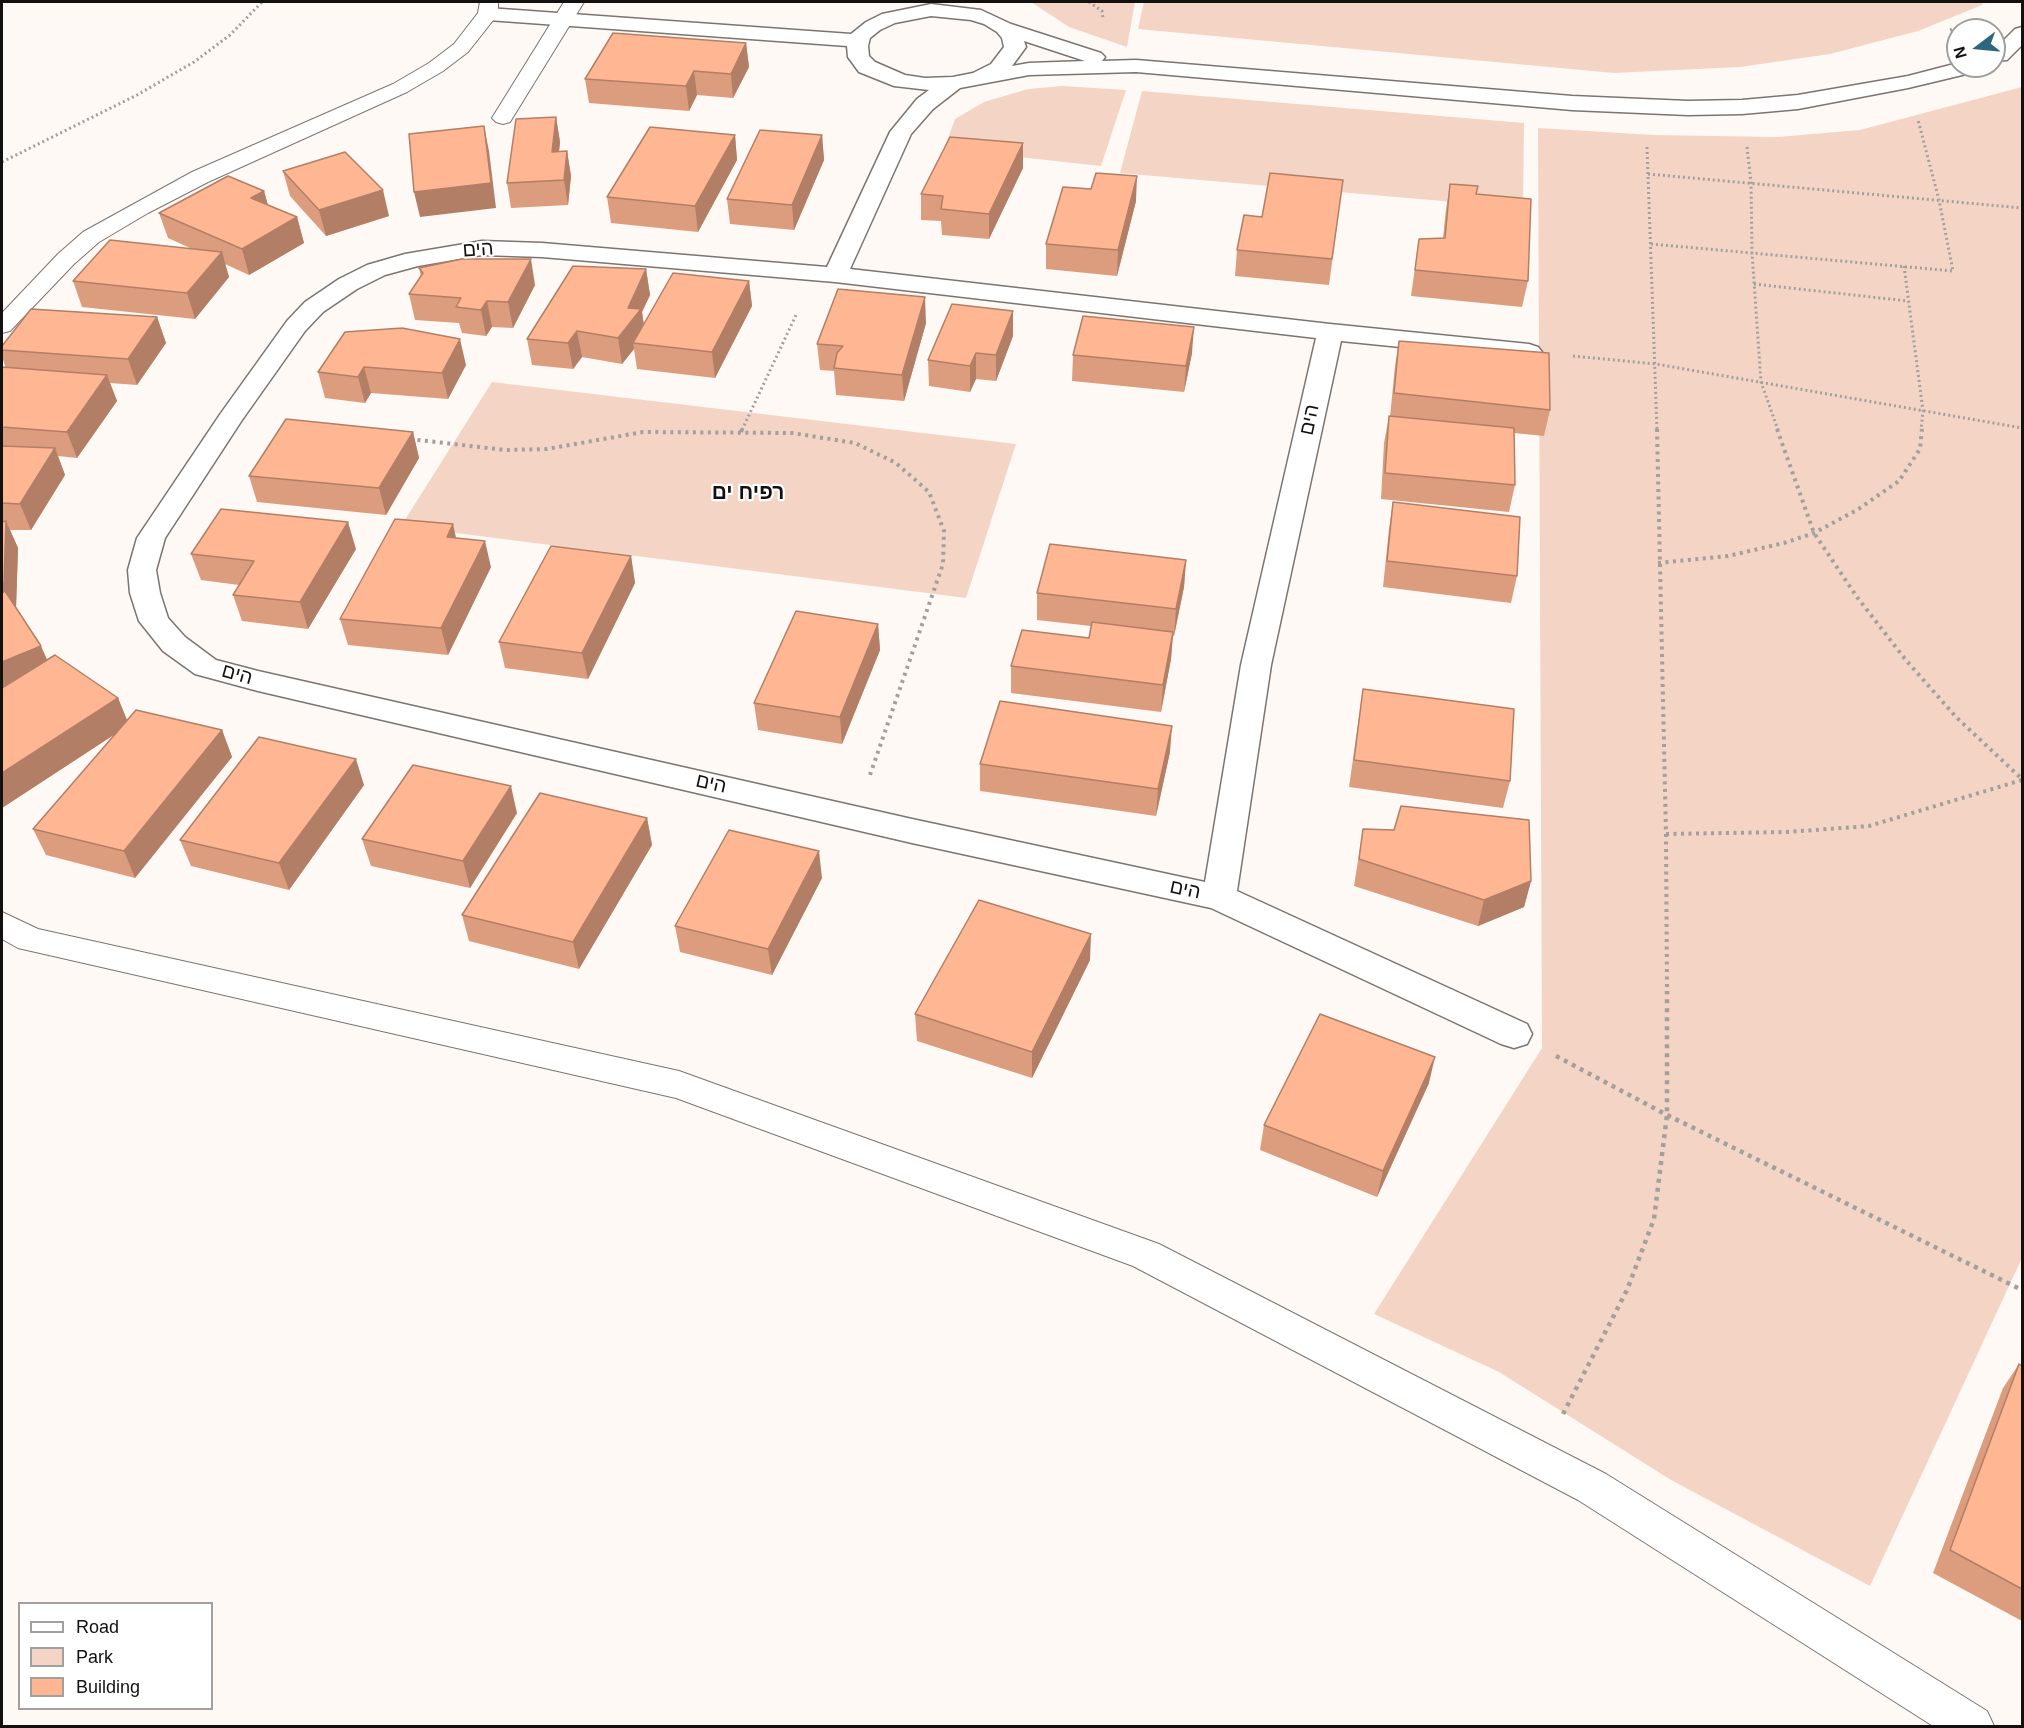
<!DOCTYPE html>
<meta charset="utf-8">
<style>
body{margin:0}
#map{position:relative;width:2024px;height:1728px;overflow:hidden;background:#fff9f5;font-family:Arial,sans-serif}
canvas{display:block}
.frame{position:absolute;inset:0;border:3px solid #131110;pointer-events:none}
.legend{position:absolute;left:18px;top:1602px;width:195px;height:108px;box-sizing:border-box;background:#fff;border:2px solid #a1a09f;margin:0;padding:8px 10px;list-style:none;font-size:18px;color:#131110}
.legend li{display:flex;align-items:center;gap:12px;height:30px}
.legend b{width:30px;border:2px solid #a1a09f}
.north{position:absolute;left:1946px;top:18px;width:60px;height:60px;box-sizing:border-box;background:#fff;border:2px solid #a1a09f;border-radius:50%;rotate:254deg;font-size:16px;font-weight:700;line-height:24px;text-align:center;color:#131110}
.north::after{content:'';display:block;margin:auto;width:21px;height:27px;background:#2c677f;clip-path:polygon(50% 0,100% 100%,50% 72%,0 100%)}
</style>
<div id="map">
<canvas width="2024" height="1728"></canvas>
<div class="frame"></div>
<ul class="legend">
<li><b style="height:8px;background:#fff"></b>Road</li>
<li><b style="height:16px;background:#f4d5c5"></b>Park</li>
<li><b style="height:16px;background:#ffb692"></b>Building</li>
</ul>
<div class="north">N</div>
</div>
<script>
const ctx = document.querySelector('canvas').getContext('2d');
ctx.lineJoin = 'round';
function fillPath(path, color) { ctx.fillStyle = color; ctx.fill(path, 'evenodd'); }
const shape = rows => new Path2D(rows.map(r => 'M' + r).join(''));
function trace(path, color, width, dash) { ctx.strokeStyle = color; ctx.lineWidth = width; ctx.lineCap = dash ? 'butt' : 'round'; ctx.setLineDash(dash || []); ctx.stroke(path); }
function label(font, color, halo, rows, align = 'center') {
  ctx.font = font + ' Arial,Heebo,sans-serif'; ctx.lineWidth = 4.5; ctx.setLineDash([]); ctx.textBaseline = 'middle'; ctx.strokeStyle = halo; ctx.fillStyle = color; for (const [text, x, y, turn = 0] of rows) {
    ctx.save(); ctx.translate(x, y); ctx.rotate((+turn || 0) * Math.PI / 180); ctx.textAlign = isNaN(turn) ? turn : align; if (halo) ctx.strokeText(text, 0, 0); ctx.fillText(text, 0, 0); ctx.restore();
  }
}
const green = shape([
 [1031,2,1135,2,1127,47,1069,27],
 [1144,2,1983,2,1982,5,1918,31,1830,54,1740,67,1614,73,1138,29],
 [1062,86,1126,90,1101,166,944,149,955,119,984,102,1028,89],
 [2022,87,2022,1258,1870,1586,1671,1480,1499,1372,1374,1314,1542,1048,1538,128,1653,135,1778,137,1860,130],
 [1142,91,1524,123,1523,208,1120,173],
 [492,382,1016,444,966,598,401,526]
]);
const pathFar2 = shape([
 [1089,2,1102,11,1103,18],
 [1950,30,1972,24],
 [1647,147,1657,430],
 [1747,147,1751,183,1752,253,1761,382,1778,430],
 [2,162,137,95,194,62,230,35,262,2],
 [1648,174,2022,208],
 [1651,244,1953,271,1939,200,1918,120],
 [1904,266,1923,411,1921,430],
 [1754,284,1908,301],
 [1573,356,1656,364,2022,428],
 [742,430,797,313]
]);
const pathFar1 = shape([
 [1657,429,1666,834,1667,993],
 [1777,429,1814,533,1857,597,1905,659,1956,717,2022,779],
 [741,432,742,429],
 [410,439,505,450,547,449,643,432,792,433,855,443,896,463,929,492,944,531,943,564,870,775],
 [1658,563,1728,556,1784,543,1814,533,1857,510,1899,481,1920,449,1922,429],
 [1666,834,1787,832,1869,826,2022,780]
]);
const path = shape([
 [1556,1056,1667,1115,2022,1290],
 [1563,1414,1627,1290,1654,1219,1667,1115,1667,991]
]);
const service = shape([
 [480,2,498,2,498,14,468,52,443,71,407,92,208,182,148,213,99,242,74,264,10,331,2,333,2,313,58,254,83,232,192,172,393,84,429,63,454,44,478,13,480,2],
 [564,2,584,2,510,122,503,124,496,122,492,118,564,2],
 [2,912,38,929,679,1071,1159,1244,1606,1474,1987,1711,1994,1726,1933,1726,1578,1500,1133,1266,676,1098,18,948,2,939,2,912]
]);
const minor = shape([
 [931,4,981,10,1011,24,1101,53,1105,57,1102,61,1136,60,1572,96,1688,101,1742,100,1798,95,1908,76,1958,63,1958,66,1982,66,1979,71,1908,88,1798,109,1742,114,1688,115,1572,110,1136,72,1029,75,960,88,933,109,911,134,850,269,1330,324,1529,344,1538,347,1542,352,1538,357,1529,360,1341,341,1271,665,1237,891,1527,1024,1532,1034,1527,1044,1514,1048,1501,1044,1211,908,912,843,258,691,195,674,163,651,139,621,130,593,128,570,137,538,221,413,287,321,305,302,339,279,367,265,405,254,482,241,542,243,827,267,890,132,917,99,929,90,894,86,859,72,848,57,847,46,488,20,481,18,478,14,481,10,488,8,851,34,866,22,882,14,931,4],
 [931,16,971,20,984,24,997,32,1002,38,1004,47,991,64,973,73,953,77,925,78,905,75,875,62,869,56,868,46,870,38,880,30,895,23,931,16],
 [1024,41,1085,61,1029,63,1012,66,1026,47,1024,41],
 [482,255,542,257,835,282,1316,338,1241,665,1205,882,912,819,258,671,216,660,185,637,168,618,160,593,156,570,165,538,242,420,305,331,323,312,357,289,385,275,418,266,482,255],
 [2022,27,2022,45,2007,60,1994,61,1994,50,2015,29,2022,27]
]);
const wall = shape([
 [746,43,749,67,733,98,697,95,689,111,589,103,585,79],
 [556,117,560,142,559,152,567,151,571,176,568,205,511,208,507,183],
 [735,135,737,160,698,232,611,223,607,197],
 [822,135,824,160,794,230,730,224,727,199],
 [1023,143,1023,168,989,239,942,235,941,221,921,220,921,194],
 [283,171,389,216,326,236,290,196],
 [1343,180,1329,285,1235,276,1237,250,1262,217],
 [1450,184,1476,194,1528,281,1522,307,1411,296,1419,239,1443,238,1446,209],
 [264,191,268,206,297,217,304,243,249,275,225,264,229,277,195,319,82,307,73,281,190,248,168,238,159,213],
 [1136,201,1117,276,1046,269,1046,244],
 [419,268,535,285,513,328,492,327,486,336,462,333,459,323,415,320,409,294,421,276],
 [646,269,650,295,642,312,644,325,749,281,752,306,715,378,637,369,634,349,622,364,582,357,573,369,532,365,527,339],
 [1013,311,1013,336,996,381,976,379,970,392,929,386,928,360],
 [157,317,166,343,137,385,110,383,117,401,77,458,58,456,65,475,31,530,10,530,18,548,16,608,47,660,118,698,127,720,222,730,232,757,135,878,46,855,33,829,115,734,2,808,2,367,6,368,2,357,2,346],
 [926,323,904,401,836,395,834,371,820,370,817,344],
 [345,332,466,365,448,399,371,393,365,403,325,398,318,372],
 [1399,341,1550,410,1544,436,1514,433,1515,485,1509,512,1381,499,1384,443,1389,416,1390,417,1395,366],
 [1192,353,1184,392,1072,381,1073,355],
 [413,432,419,458,386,515,257,502,249,476],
 [1393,502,1517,576,1511,603,1383,587,1389,529],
 [356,549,308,629,242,621,233,595,239,585,201,580,191,554],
 [631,556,635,583,588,679,505,668,499,642],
 [1186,560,1184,587,1174,636,1173,636,1171,659,1161,712,1011,693,1011,666,1089,638,1091,626,1037,620,1037,593],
 [491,567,448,655,348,645,340,619],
 [878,624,880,650,842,744,758,730,754,703],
 [1363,689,1510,781,1503,808,1349,787],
 [1170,752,1156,816,980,791,980,764],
 [364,785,289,890,191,866,180,840],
 [517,813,470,888,371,866,362,839],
 [647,818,652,845,579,969,469,941,462,915],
 [1363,829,1531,881,1524,907,1478,926,1354,886],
 [822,878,772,975,680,952,675,926],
 [1090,960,1032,1078,917,1041,915,1014],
 [1429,1083,1377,1197,1260,1150,1264,1125],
 [2019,1364,2022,1366,2022,1621,1933,1573,2003,1388]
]);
const shadedWall = shape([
 [746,43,749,67,733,98,731,74],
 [694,71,697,95,689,111,686,86],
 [556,117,560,142,556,177,552,152],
 [484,126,489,151,496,208,420,217,414,192],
 [735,135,737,160,698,232,695,206],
 [822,135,824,160,794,230,792,205],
 [1023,143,1023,168,989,239,989,214],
 [567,151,571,176,568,205,564,180],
 [1137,176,1136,201,1117,276,1118,250],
 [383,190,389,216,326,236,319,210],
 [264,191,271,216,251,198],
 [297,217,304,243,249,275,242,249],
 [222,252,229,277,195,319,187,293],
 [531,259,535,285,513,328,508,302],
 [646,269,650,295,642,312,645,335,633,343,634,349,622,364,618,338,628,308],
 [749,281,752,306,715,378,712,352],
 [925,297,926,323,904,401,902,375],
 [487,301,492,327,486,336,481,310],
 [1013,311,1013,336,996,381,996,355],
 [157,317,166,343,137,385,128,359],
 [1194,327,1192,353,1184,392,1186,366],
 [577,331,582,357,573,369,568,343],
 [460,339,466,365,448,399,442,373],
 [976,353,976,379,970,392,970,366],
 [364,367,371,393,365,403,358,377],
 [107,375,117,401,77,458,67,432],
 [413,432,419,458,386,515,379,488],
 [55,448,65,475,31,530,20,504],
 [6,521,18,548,16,610,2,613,2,584],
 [348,522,356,549,308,629,300,602],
 [453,524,459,551,447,537],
 [485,541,491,567,448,655,441,628],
 [631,556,635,583,588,679,582,653],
 [1186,560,1184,587,1174,636,1176,609],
 [878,624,880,650,842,744,840,717],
 [1173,632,1171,659,1161,712,1163,685],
 [41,646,53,673,2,694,2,662],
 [118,698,129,725,2,808,2,773],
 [1172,726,1170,752,1156,816,1158,789],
 [222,730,232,757,135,878,124,851],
 [356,759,364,785,289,890,279,863],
 [511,786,517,813,470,888,463,861],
 [647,818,652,845,579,969,573,942],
 [819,851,822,878,772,975,768,949],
 [1531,881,1524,907,1478,926,1484,900],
 [1091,934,1090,960,1032,1078,1032,1052],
 [1435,1057,1429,1083,1377,1197,1383,1171]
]);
const building = shape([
 [613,33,746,43,731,74,694,71,686,86,585,79,613,33],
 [556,117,552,152,567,151,564,180,507,183,516,119,556,117],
 [484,126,491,183,414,192,409,134,484,126],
 [650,127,735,135,695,206,607,197,650,127],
 [760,130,822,135,792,205,727,199,760,130],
 [950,137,1023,143,989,214,941,209,943,196,921,194,950,137],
 [345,152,383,190,319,210,283,171,345,152],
 [1096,173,1137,176,1118,250,1046,244,1063,187,1091,189,1096,173],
 [1270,173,1343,180,1332,259,1237,250,1244,215,1262,217,1270,173],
 [228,176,264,191,251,198,297,217,242,249,159,213,228,176],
 [1450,184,1478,186,1476,194,1531,199,1528,281,1415,270,1419,239,1445,238,1450,184],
 [110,240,222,252,187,293,73,281,110,240],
 [462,259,531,259,508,302,487,301,481,310,456,307,461,298,409,294,423,273,419,268,462,259],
 [573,266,646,269,628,308,641,309,618,338,577,331,568,343,527,339,573,266],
 [673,273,749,281,712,352,633,343,673,273],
 [838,289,925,297,902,375,834,368,837,353,843,346,817,344,838,289],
 [952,304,1013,311,996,355,976,353,970,366,928,360,952,304],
 [31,309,157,317,128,359,2,350,2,346,31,309],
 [1083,316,1194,327,1186,366,1073,355,1083,316],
 [402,328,460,339,442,373,364,367,358,377,318,372,345,332,402,328],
 [1399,341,1549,353,1550,410,1394,393,1399,341],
 [2,367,107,375,67,432,2,427,2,367],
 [1389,416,1514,428,1515,485,1385,473,1389,416],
 [286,419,413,432,379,488,249,476,286,419],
 [2,446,55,448,20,504,2,503,2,446],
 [1393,502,1520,517,1517,576,1387,561,1393,502],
 [221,509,348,522,300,602,233,595,254,561,191,554,221,509],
 [395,519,453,524,447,537,485,541,441,628,340,619,395,519],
 [6,521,4,583,2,584,2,522,6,521],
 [1050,544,1186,560,1176,609,1037,593,1050,544],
 [551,546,631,556,582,653,499,642,551,546],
 [5,591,41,646,2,662,2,593,5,591],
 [796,611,878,624,840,717,754,703,796,611],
 [1092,622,1173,632,1163,685,1011,666,1022,630,1089,638,1092,622],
 [55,655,118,698,2,773,2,688,55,655],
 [1363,689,1514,709,1510,781,1354,760,1363,689],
 [1000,701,1172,726,1158,789,980,764,1000,701],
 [136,710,222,730,124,851,33,829,136,710],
 [259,737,356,759,279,863,180,840,259,737],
 [413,765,511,786,463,861,362,839,413,765],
 [540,793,647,818,573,942,462,915,540,793],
 [1401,806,1529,820,1531,881,1484,900,1359,859,1363,829,1394,830,1401,806],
 [729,830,819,851,768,949,675,926,729,830],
 [979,900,1091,934,1032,1052,915,1014,979,900],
 [1320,1014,1435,1057,1383,1171,1264,1125,1320,1014],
 [2019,1364,2022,1366,2022,1589,1950,1550,2019,1364]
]);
const streetNames = [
 ["הים",478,250,-4],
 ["הים",1310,420,-78],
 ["הים",237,675,16],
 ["הים",711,784,13],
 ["הים",1185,890,12]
];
const neighbourhoodNames = [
 ["רפיח ים",748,493]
];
fillPath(green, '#f4d5c5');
trace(service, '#7b7572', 2);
trace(minor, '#7b7572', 3);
trace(pathFar2, '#a39f9c', 3, [2, 3]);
trace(pathFar1, '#a39f9c', 4, [3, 4.5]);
trace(path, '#a39f9c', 4.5, [4, 5]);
fillPath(service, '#fff');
fillPath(minor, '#fff');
fillPath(wall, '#db9d7e');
fillPath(shadedWall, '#b27f66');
fillPath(building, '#ffb692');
trace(building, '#b27f66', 1.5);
label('20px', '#131110', '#fff', streetNames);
label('bold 21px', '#131110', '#fff', neighbourhoodNames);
</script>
